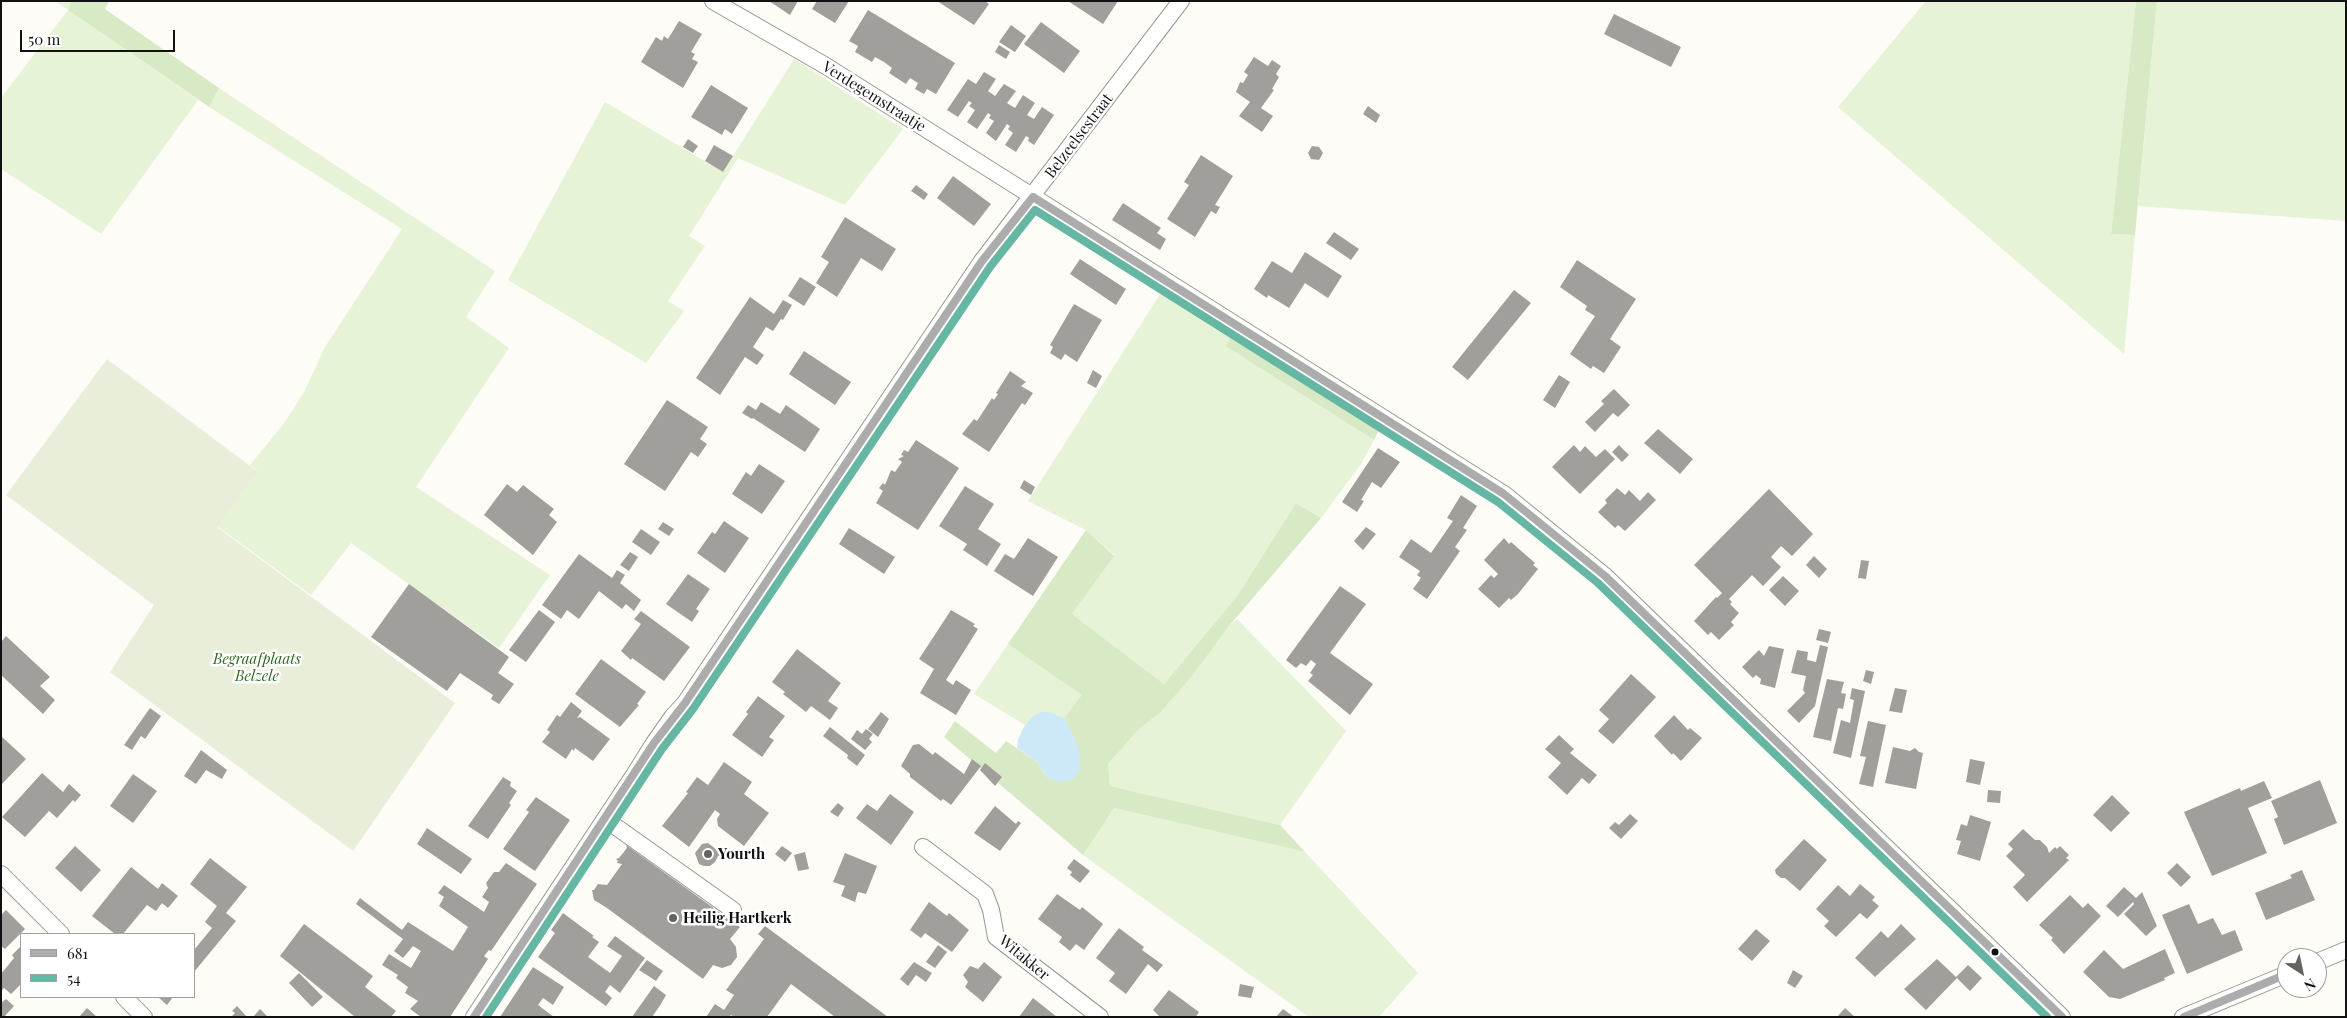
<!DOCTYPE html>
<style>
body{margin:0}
#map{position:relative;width:2347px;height:1018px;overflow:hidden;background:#fdfcf7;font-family:"Playfair Display",serif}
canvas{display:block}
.frame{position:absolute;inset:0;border:2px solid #111;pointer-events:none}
.legend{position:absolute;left:20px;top:933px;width:175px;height:65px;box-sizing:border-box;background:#fff;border:1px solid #a0a0a0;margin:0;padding:6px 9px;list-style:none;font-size:15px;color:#111}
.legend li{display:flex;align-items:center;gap:10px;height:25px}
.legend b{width:25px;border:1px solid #a0a0a0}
.north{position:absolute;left:2277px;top:948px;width:50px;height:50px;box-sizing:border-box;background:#fff;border:1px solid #a0a0a0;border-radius:50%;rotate:146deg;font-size:14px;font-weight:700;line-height:20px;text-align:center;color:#111}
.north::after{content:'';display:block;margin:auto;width:18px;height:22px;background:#646362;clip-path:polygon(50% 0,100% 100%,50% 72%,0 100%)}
.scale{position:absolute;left:20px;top:30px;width:155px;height:22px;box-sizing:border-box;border:2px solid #111;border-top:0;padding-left:6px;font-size:15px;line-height:18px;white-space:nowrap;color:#111;-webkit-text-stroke:4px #fff;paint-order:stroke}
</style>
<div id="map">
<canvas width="2347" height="1018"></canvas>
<div class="frame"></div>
<ul class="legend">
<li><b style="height:6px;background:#acacac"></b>681</li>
<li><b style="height:6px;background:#65b7a4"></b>54</li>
</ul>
<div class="north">N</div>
<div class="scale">50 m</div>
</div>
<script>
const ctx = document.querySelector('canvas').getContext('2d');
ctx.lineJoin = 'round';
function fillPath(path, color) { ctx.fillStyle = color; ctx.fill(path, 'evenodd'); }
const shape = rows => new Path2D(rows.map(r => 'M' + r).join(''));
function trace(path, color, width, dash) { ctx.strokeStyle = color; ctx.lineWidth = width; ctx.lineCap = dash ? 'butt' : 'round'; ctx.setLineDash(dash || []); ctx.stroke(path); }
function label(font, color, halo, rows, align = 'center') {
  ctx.font = font + ' "Playfair Display",serif'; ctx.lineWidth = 5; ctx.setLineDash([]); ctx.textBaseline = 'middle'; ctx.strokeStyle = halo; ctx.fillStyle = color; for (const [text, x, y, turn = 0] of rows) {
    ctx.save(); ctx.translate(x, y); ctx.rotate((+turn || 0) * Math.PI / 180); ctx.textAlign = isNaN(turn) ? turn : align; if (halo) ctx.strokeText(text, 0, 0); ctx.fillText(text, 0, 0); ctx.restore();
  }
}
const green = shape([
 [55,1,72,1,68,10,198,100,101,234,1,169,1,98,68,10],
 [1926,1,2136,1,2111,234,2135,235,2124,354,1838,107],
 [2157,1,2346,1,2346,221,2138,206],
 [794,59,903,129,845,205,738,158,689,236,705,246,668,301,684,311,646,363,508,280,605,102,723,172],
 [219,88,495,271,466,317,509,348,416,487,550,575,499,648,351,543,311,595,217,526,258,472,250,465,285,422,304,392,325,347,402,229,209,107],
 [1164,288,1232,336,1225,346,1374,440,1361,464,1321,518,1296,503,1237,596,1164,684,1072,614,1114,555,1086,530,1028,501],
 [1237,619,1346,731,1280,825,1110,786,1108,764,1139,729,1161,712,1193,675,1229,626],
 [1008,644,1083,695,1064,718,1050,712,1033,716,1025,725,974,694],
 [1114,808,1305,852,1418,973,1379,1017,1309,1017,1083,855]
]);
const forest = shape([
 [72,1,109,1,105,9,219,88,209,107,68,10],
 [2136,1,2157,1,2135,235,2111,234],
 [1232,336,1380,428,1374,440,1225,346],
 [1296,503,1321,518,1229,626,1193,675,1161,712,1139,729,1108,764,1110,786,1280,825,1305,852,1114,808,1083,855,944,737,955,721,996,753,1006,741,1036,761,1048,778,1080,754,1064,718,1082,695,1008,644,1086,530,1114,556,1072,614,1164,684,1237,596]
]);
const cemetery = shape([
 [107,359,258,472,217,527,455,703,353,851,110,672,154,605,6,495]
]);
const water = shape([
 [1041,712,1050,712,1064,718,1074,737,1080,754,1080,769,1074,779,1060,782,1048,778,1036,761,1017,748,1018,739,1025,725,1033,716]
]);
const building = shape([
 [769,1,798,1,790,15],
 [817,1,849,1,835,23,812,9],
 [937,1,985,1,989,4,974,25],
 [1068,1,1118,1,1103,24],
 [868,10,955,63,936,94,927,89,924,94,915,89,918,83,910,78,906,84,889,73,892,68,884,62,875,57,872,62,855,52,858,46,849,41],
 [1614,14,1681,47,1671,67,1604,34],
 [679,21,702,34,691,52,695,54,692,59,698,62,683,88,641,62,656,37,662,41,664,36,668,39],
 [1041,22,1080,51,1064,73,1024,44],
 [1011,25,1026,36,1015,52,999,42],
 [999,45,1010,52,1006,59,995,52],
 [1254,57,1268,66,1272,60,1281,66,1276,74,1279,77,1272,89,1274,90,1261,108,1273,116,1262,132,1239,116,1250,102,1236,92,1240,82,1243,83,1248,75,1244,72],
 [984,72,996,79,988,91,995,96,1004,84,1016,91,1007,103,1015,108,1023,95,1035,103,1027,115,1034,119,1042,107,1054,115,1034,145,1028,141,1029,138,1026,136,1016,152,1005,145,1013,133,1008,129,1010,126,1007,124,996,141,986,133,994,121,989,118,991,115,988,113,977,129,967,122,975,110,969,106,972,103,969,101,958,117,947,110,968,79,976,84],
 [711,85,748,108,732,134,725,129,722,135,691,117],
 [1368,106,1380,115,1376,123,1363,114],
 [688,139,698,146,693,153,683,147],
 [714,145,733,156,723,172,705,161],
 [1312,146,1319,147,1323,153,1319,160,1311,159,1308,153],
 [1201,155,1233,176,1215,205,1220,207,1216,214,1211,211,1195,237,1167,219,1189,185,1184,182],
 [953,176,991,204,974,226,937,198],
 [916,185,928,194,924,200,911,191],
 [1123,203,1161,228,1157,233,1166,239,1160,250,1112,220],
 [845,217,896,249,882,271,861,258,837,297,816,283,829,262,821,257],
 [1334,232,1359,249,1351,260,1326,243],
 [1305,252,1342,276,1328,298,1305,283,1289,308,1268,295,1267,298,1254,289,1272,261,1292,273],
 [1080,259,1126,289,1116,305,1070,274],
 [1577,260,1636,299,1610,339,1621,347,1604,373,1593,366,1591,369,1570,354,1595,316,1585,310,1587,306,1560,287],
 [800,277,816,287,804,306,788,296],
 [1514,290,1531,303,1468,380,1452,367],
 [750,297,774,314,783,300,792,305,783,320,781,319,773,331,766,327,753,347,764,355,757,365,745,357,720,395,696,378],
 [1074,304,1102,320,1077,362,1065,354,1061,360,1050,353,1053,347,1050,345],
 [804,351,851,382,835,405,789,374],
 [1093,370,1102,376,1096,388,1087,383],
 [1010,371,1026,382,1021,386,1033,393,1025,405,1022,403,989,452,962,434,974,419,977,421,992,398,994,400,998,394,996,393],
 [1559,375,1570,382,1555,408,1543,400],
 [1614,389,1630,405,1618,417,1613,413,1595,432,1585,422,1604,404,1601,401],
 [667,400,708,427,700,439,707,444,698,457,691,452,665,491,624,464],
 [761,402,780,414,786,405,820,429,805,452,753,418,752,419,742,413,748,405,756,410],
 [1658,429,1693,459,1680,474,1644,443],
 [916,440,959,468,918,530,876,503,883,491,879,488,883,483,885,485,891,470,895,472,902,462,898,459,904,456,901,455,904,450,908,452],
 [1574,445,1580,452,1585,446,1596,457,1605,449,1615,459,1580,494,1552,467],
 [1619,445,1629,455,1622,462,1612,452],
 [1378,448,1400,462,1381,488,1372,482,1361,500,1364,501,1357,512,1342,502],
 [759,464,785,481,762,514,732,494,746,472,751,476],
 [1024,480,1035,487,1031,495,1020,488],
 [507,484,517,492,523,485,554,509,549,515,557,522,533,555,484,515],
 [965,486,994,504,978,529,1001,544,987,566,963,550,967,544,939,526],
 [1617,488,1625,495,1629,490,1640,501,1648,492,1656,500,1625,531,1618,525,1615,528,1598,512,1607,503,1605,500],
 [1769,489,1813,534,1792,556,1781,546,1771,557,1781,567,1763,586,1752,575,1729,599,1732,602,1730,604,1739,613,1731,622,1734,625,1719,640,1711,632,1708,635,1694,621,1716,597,1717,598,1722,593,1694,565],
 [1461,495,1477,506,1463,528,1467,530,1455,547,1460,551,1427,599,1413,589,1421,578,1417,575,1420,571,1399,557,1411,539,1431,553,1453,521,1447,518],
 [724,521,749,538,725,573,697,553,712,532,715,534],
 [663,522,674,529,669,536,658,529],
 [1366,527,1376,534,1363,550,1354,541],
 [849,528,895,557,884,574,839,544],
 [641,529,660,542,651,555,632,542],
 [1028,538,1058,557,1033,596,994,571,1005,554,1014,559],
 [1504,538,1509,544,1511,542,1535,563,1533,565,1538,569,1518,594,1511,600,1509,598,1499,608,1478,589,1491,575,1494,578,1498,574,1484,560],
 [630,552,638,557,629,571,620,565],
 [579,554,612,578,617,570,625,575,620,583,641,600,634,611,626,604,622,609,599,591,579,619,567,610,561,619,542,605],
 [1814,556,1827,569,1819,578,1806,565],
 [1861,560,1869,561,1866,579,1858,578],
 [688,574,710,589,696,609,699,611,692,622,666,604],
 [1783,576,1799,591,1785,606,1769,590],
 [409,584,509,657,498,673,514,684,499,704,491,699,493,695,460,673,447,691,371,637],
 [1340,586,1366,604,1330,653,1373,684,1350,715,1308,681,1313,675,1310,673,1316,664,1311,660,1306,666,1301,663,1296,668,1286,660],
 [539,610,555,622,526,662,509,650],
 [951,610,975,624,973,626,978,629,946,680,953,685,956,680,971,690,956,715,920,693,934,669,919,659],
 [641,611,690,647,664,681,632,658,631,660,621,651,641,624,634,619],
 [1819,629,1831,632,1828,643,1816,640],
 [6,636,50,677,40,686,55,700,43,714,1,675,1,642],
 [1820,645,1828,647,1815,706,1799,723,1787,711,1805,693,1803,690,1806,676,1791,673,1797,650,1808,652,1807,660,1816,662],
 [1769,646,1784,649,1775,688,1760,684,1761,679,1756,675,1753,678,1742,667,1759,650,1764,656],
 [797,649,841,683,828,701,838,708,830,720,811,706,806,712,783,694,785,692,772,682],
 [601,659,646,692,637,704,639,705,620,727,575,694],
 [1866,670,1874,672,1871,684,1863,681],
 [1631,674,1656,697,1613,744,1598,731,1609,719,1599,710],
 [1827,679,1844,682,1841,693,1846,694,1843,709,1838,708,1831,741,1813,737],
 [1852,688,1865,691,1851,758,1833,753,1841,720,1850,723,1854,700,1850,699],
 [1895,688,1907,690,1902,713,1889,711],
 [758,696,785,716,769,737,774,740,762,757,732,735,748,714,746,712],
 [571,702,582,711,577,718,580,717,610,739,593,761,575,748,574,751,572,749,566,759,542,742,550,732,547,730,557,715,560,717],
 [150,708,161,716,145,739,141,736,132,750,124,745],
 [881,712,889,719,878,737,868,729],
 [1674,715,1688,730,1690,728,1702,738,1681,761,1673,753,1672,755,1654,736],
 [1868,721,1886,725,1873,787,1859,784,1866,757,1860,756],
 [830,727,865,755,857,766,847,758,848,755,823,736],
 [866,729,873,734,869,739,872,742,865,750,851,739,857,730,862,734],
 [1559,735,1574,749,1570,753,1597,775,1589,784,1582,778,1567,795,1548,777,1561,763,1545,749],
 [1,736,26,759,1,785],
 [919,744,933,755,935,752,964,774,972,759,981,766,951,805,943,799,941,801,910,777,910,774,901,766,913,745],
 [1893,747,1910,751,1915,748,1919,752,1923,753,1916,789,1885,783],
 [201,750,227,770,222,779,206,770,196,784,184,776],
 [1970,759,1985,762,1980,785,1966,782],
 [724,762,752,782,744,794,769,813,744,846,718,826,717,819,720,814,715,810,689,847,662,826,688,793,686,792,697,777,708,785],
 [985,763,1002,777,995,786,980,770],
 [42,773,63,792,69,784,81,795,75,802,73,800,57,818,49,811,25,837,2,817],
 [133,774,157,791,133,823,110,806],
 [503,777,511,782,510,786,517,791,509,803,511,805,488,839,468,826],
 [2320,780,2337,823,2284,845,2274,819,2278,817,2271,801],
 [2264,781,2272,798,2248,808,2267,853,2212,876,2184,812,2240,788,2241,791],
 [1988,790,2001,791,2000,803,1987,802],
 [890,794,914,812,891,845,856,818,867,804,877,811],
 [2112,795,2130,813,2111,832,2093,815],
 [536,797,570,820,535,871,503,849,529,812,526,810],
 [838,803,844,808,838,817,830,812],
 [995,806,1016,824,1018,821,1021,823,1000,851,974,833],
 [1630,814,1638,821,1621,839,1609,828,1615,822,1619,825],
 [1970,815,1991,822,1980,861,1957,854,1961,841,1956,840,1961,824,1967,826],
 [427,828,472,859,461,874,417,844],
 [2023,829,2035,840,2040,840,2047,847,2049,853,2055,847,2057,849,2060,846,2069,855,2066,858,2069,860,2027,902,2013,887,2025,875,2006,856,2013,849,2008,844],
 [1804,839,1827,860,1800,891,1785,878,1781,878,1776,874,1775,870],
 [708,843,717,850,720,850,721,856,718,856,715,862,710,866,704,866,699,864,695,853,702,844],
 [626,845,740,927,730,939,736,947,737,957,731,965,722,968,713,965,703,979,607,908,594,900,592,890,594,890,598,884,607,885,622,864,617,863,618,861,616,859,619,858,627,848],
 [75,846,101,870,81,892,55,868],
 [782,846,792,853,785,862,775,854],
 [805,852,809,869,798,871,794,855],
 [845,853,877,866,866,894,858,892,855,902,841,896,845,886,833,882],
 [210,858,247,887,226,913,236,921,194,972,194,950,212,928,205,922,217,906,190,884],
 [1074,859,1090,871,1080,883,1070,875,1072,872,1067,868],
 [506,863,537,884,491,951,489,950,484,956,488,959,450,1017,421,1017,410,1009,418,1001,405,993,408,987,396,978,398,975,382,965,389,954,411,968,421,951,413,946,403,958,394,951,403,939,356,904,360,898,402,930,408,922,453,951,468,927,439,906,444,897,438,893,444,885,484,912,489,902,482,897,488,888,486,883,494,872,499,872],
 [2177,863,2191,877,2181,887,2167,873],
 [131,867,158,889,162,883,178,896,168,908,162,903,156,911,147,905,123,934,115,934,92,916],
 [2302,870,2315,900,2266,920,2255,893,2292,878,2290,875],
 [1860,884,1875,897,1872,900,1879,906,1867,919,1860,913,1836,937,1824,926,1829,921,1816,909,1838,885,1850,896],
 [2124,887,2136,898,2142,892,2157,926,2146,936,2124,914,2134,904,2133,902,2118,917,2106,906],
 [1057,894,1080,910,1082,907,1103,924,1084,950,1076,944,1070,951,1059,942,1062,937,1038,919],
 [2070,895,2083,908,2088,903,2101,916,2064,954,2051,940,2053,938,2039,925],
 [929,902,947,916,949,913,969,930,952,952,925,933,921,938,910,930],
 [2189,904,2198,924,2213,918,2222,935,2235,930,2243,950,2187,974,2162,915],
 [6,910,25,929,5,949,1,946,1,915],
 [563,913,594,936,592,937,599,942,588,957,610,973,622,956,607,946,615,936,645,958,620,993,610,985,605,992,612,998,606,1006,538,957,555,933,551,930],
 [304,924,373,976,365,987,396,1011,391,1017,355,1017,280,956],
 [1901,924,1916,939,1875,977,1855,958,1881,931,1888,938],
 [765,926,888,1017,835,1017,791,984,767,1017,734,1017,731,1015,729,1017,706,1017,715,1004,724,1010,734,995,726,990,764,939,758,934],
 [1119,928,1144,947,1142,950,1163,965,1157,972,1148,964,1126,994,1109,981,1115,973,1096,958],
 [1756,929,1770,941,1752,961,1738,949],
 [938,945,947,952,935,968,926,962],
 [21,946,21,984,11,994,4,988,1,991,1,974,14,958,12,955],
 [2165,949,2175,973,2164,978,2165,980,2120,999,2109,997,2083,972,2104,950,2123,969],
 [1937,959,1956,977,1968,965,1982,978,1970,991,1957,978,1926,1010,1904,989],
 [647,960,663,971,656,981,639,970],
 [914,962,932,973,926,982,916,975,908,986,900,979],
 [984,962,1002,977,983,1002,965,987,968,982,963,975,970,966,978,969],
 [533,967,564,987,553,1005,543,998,538,1005,554,1017,500,1017],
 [1793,970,1803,976,1795,988,1787,983],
 [299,973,323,997,312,1007,289,983],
 [1240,984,1254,987,1251,998,1238,996],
 [654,986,666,995,661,1004,652,1017,632,1017],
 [1169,990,1199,1012,1196,1017,1160,1017,1153,1010],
 [158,997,173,997,167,1005],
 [1033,998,1057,1017,1019,1017],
 [6,999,14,1006,4,1017,1,1017,1,1003],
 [237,1006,247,1017,231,1017,235,1013,232,1011],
 [87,1008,97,1017,79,1017],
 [1845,1008,1855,1017,1837,1017],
 [260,1009,268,1017,253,1017],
 [1283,1009,1294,1017,1276,1017]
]);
const street = shape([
 [713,1,826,66,1504,494,1605,576,2062,1017],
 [605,819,733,910],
 [923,847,985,894,991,910,996,937,1100,1017],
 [1,874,61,934],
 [2317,962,2346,950],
 [124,997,144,1017],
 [474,1017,634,775,654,743,673,716,685,703,982,261,1181,1],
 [2183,1017,2287,974]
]);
const bus1 = shape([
 [474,1017,654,743,685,703,982,261,1033,197,1504,494,1605,576,2062,1017],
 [2184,1017,2287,974]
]);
const bus2 = shape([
 [486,1017,662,749,693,709,990,267,1035,210,1498,502,1598,583,2047,1017]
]);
const markers = [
 [708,854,5,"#646362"],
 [673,918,5,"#646362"],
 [1995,952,4.5,"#111"]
];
const streetNames = [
 ["Verdegemstraatje",874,97,32],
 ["Belzeelsestraat",1079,136,-53],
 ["Witakker",1024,958,40]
];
const parkNames = [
 ["Begraafplaats",257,659],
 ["Belzele",257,676]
];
const poiNames = [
 ["Yourth",718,854],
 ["Heilig Hartkerk",683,918]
];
fillPath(green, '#e7f3d7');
fillPath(forest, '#d8eac5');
fillPath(cemetery, '#e9eedb');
fillPath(water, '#cde8f7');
fillPath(building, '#a19f9c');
trace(street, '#979795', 18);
trace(street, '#fffffe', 16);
trace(bus1, '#acacac', 8);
trace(bus2, '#65b7a4', 8);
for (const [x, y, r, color] of markers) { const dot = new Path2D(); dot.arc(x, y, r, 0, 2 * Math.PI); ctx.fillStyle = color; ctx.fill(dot); trace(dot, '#fff', 2); }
label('15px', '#111', '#fff', streetNames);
label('italic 15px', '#2f6b1f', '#fff', parkNames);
label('bold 15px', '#111', '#fff', poiNames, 'left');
</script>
